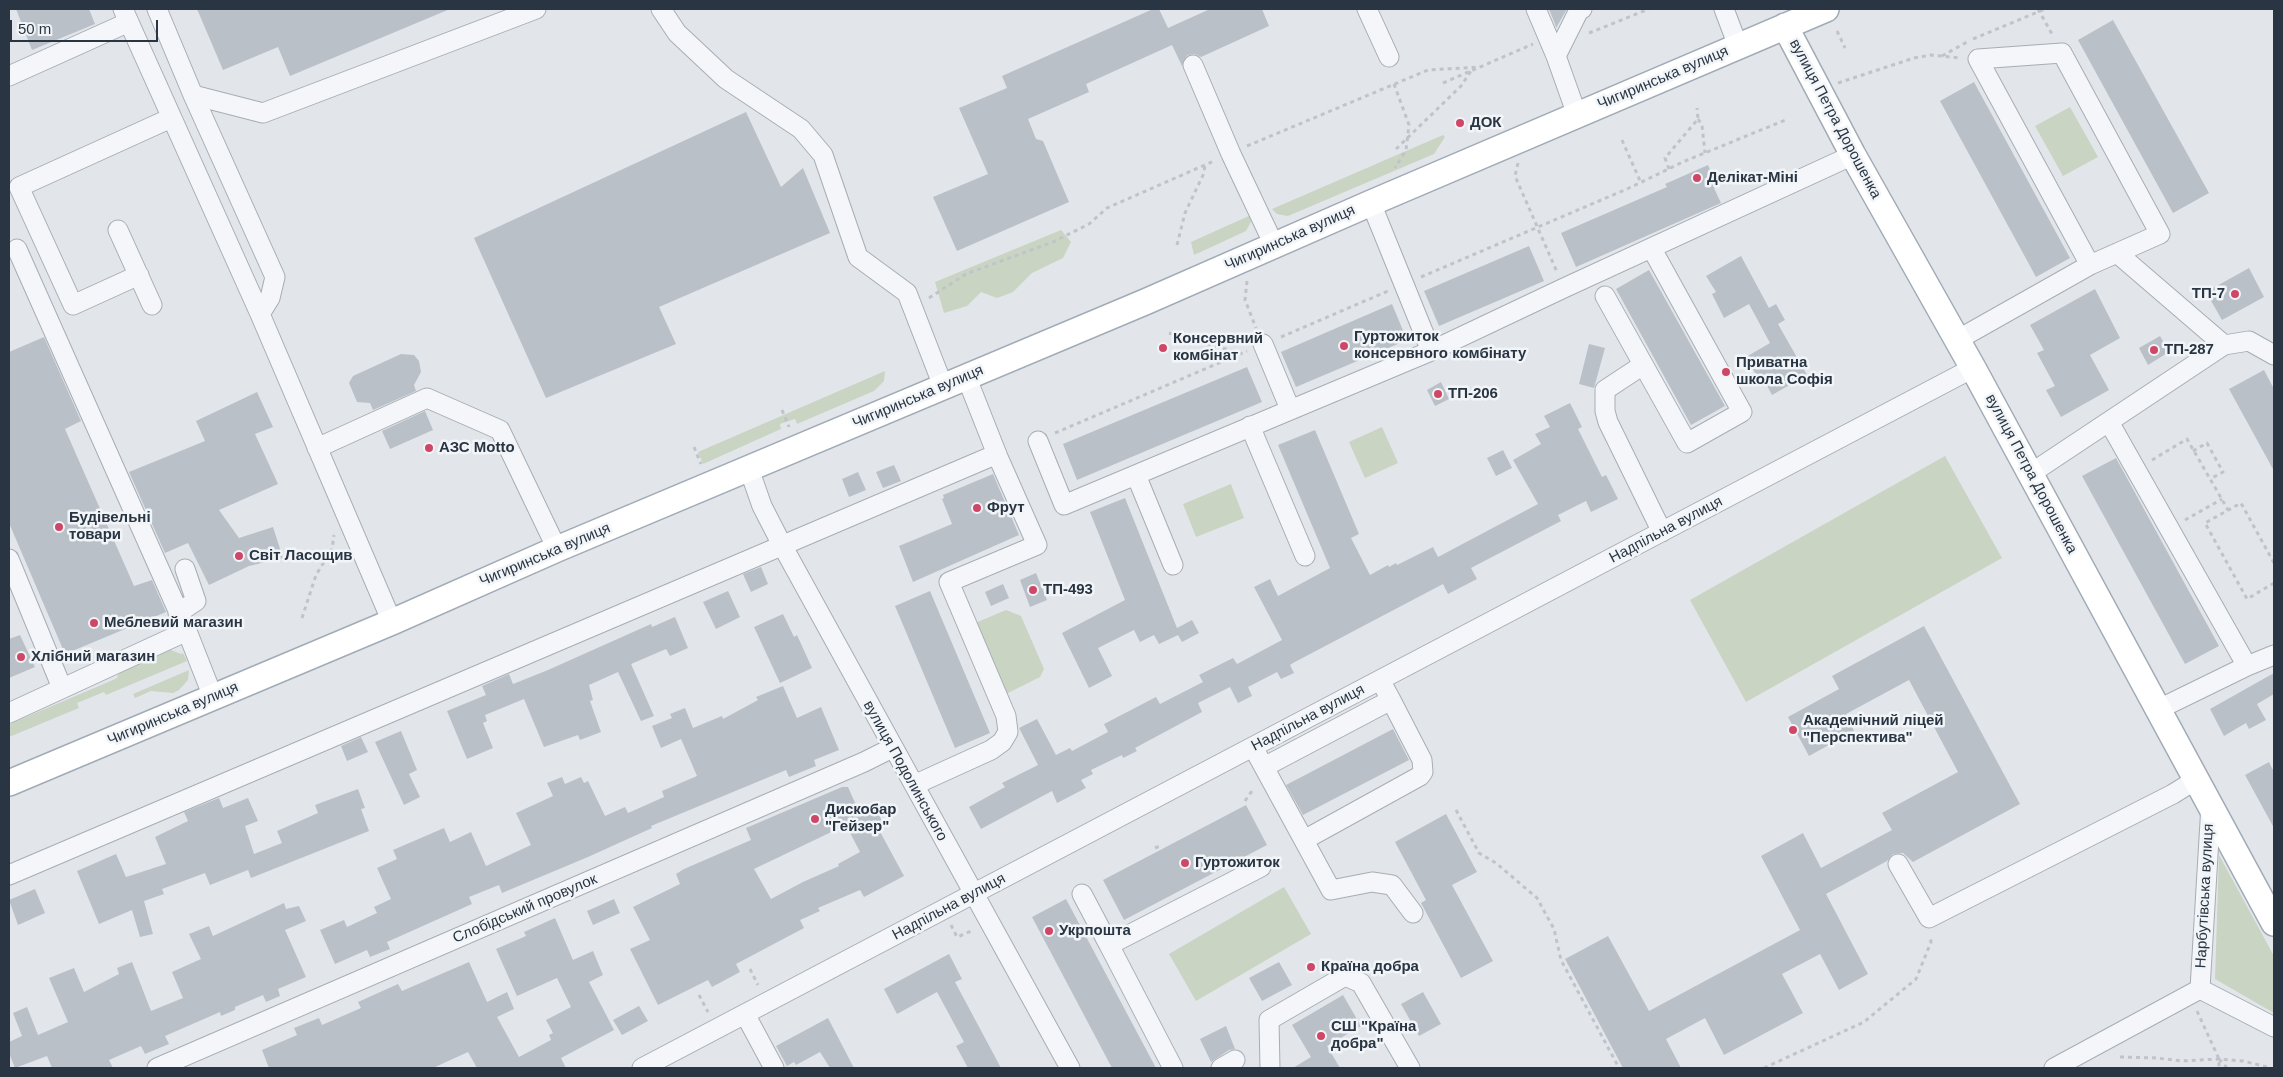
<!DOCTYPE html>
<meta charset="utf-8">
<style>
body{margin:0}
#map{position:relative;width:2283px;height:1077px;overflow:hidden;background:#e2e6eb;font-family:Helvetica,sans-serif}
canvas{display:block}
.frame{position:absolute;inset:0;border:10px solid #2a3543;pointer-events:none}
.scale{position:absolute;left:10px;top:20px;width:148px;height:22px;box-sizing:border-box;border:2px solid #2a3543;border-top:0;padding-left:6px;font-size:15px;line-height:18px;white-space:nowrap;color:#2a3543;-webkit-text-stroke:4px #f2f5f8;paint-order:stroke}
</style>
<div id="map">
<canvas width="2283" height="1077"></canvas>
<div class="frame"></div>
<div class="scale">50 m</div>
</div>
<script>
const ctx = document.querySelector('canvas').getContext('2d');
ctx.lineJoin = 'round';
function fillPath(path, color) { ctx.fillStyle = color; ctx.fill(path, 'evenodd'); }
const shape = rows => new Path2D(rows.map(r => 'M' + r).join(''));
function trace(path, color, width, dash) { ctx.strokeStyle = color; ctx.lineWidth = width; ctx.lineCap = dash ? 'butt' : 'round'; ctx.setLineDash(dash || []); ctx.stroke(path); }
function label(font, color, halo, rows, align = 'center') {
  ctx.font = font + ' Helvetica,sans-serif'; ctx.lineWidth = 5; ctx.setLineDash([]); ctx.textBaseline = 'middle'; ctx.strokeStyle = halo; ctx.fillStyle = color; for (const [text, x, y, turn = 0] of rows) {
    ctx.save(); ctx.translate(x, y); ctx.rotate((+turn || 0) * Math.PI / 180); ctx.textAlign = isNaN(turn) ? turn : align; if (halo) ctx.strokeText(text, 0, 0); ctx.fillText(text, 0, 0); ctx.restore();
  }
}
const green = shape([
 [2070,107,2098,157,2063,176,2035,126],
 [1443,135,1445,137,1434,154,1288,216,1277,214,1272,209],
 [1251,215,1253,218,1246,231,1194,255,1191,242],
 [1061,230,1071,242,1063,258,1032,273,1013,292,997,298,981,292,967,306,944,313,935,282],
 [885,371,884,381,874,391,797,424,795,419,780,424,781,429,703,464,698,452],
 [1382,427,1398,463,1365,478,1349,442],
 [1945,456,2002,558,1746,702,1690,600],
 [1231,484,1244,518,1196,537,1183,504],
 [1006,610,1021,616,1044,669,1040,677,1004,695,973,624],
 [168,649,181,654,183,653,187,661,106,695,104,692,77,703,79,708,9,737,9,725,12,723,113,680,117,678,121,667],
 [189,670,188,680,179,690,173,693,151,691,135,698,133,694],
 [2219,855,2274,956,2274,1013,2215,979],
 [1284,887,1311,934,1196,1001,1169,954]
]);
const building = shape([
 [16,9,89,9,95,24,32,50],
 [197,9,450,9,290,76,278,47,223,70],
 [1153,9,1159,9,1168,28,1210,9,1262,9,1269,26,1201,57,1195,54,1188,55,1184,59,1182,66,1172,45,1086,84,1089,92,1028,119,1036,139,1043,141,1069,202,957,251,933,197,988,174,959,108,1007,88,1002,76],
 [1549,9,1567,9,1556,28,1555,24],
 [2113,20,2209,193,2173,213,2078,40],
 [1974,82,2070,258,2036,277,1940,101],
 [746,112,781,187,803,168,830,233,659,307,676,344,546,398,474,238],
 [1708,165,1717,186,1714,188,1721,203,1576,267,1561,233,1667,187,1665,184],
 [1529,246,1544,281,1439,326,1424,291],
 [1741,256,1769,308,1776,304,1785,320,1778,324,1807,375,1772,395,1763,378,1759,380,1746,357,1770,343,1749,304,1724,318,1712,294,1716,292,1706,276],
 [2249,268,2264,297,2222,320,2206,292],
 [1649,270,1725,406,1691,425,1616,289],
 [2095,289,2120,338,2090,355,2109,390,2061,417,2046,390,2055,386,2037,353,2044,350,2030,325],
 [1392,304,1407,340,1296,387,1281,352],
 [2160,336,2169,352,2148,365,2139,348],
 [44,337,81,421,65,429,134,586,152,580,166,612,65,654,9,523,9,352],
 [1589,344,1605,348,1594,388,1579,384],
 [401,354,414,355,419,361,421,372,414,385,416,391,373,410,370,403,357,402,349,383,353,376],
 [1247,367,1262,402,1077,480,1063,444],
 [2264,370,2274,389,2274,471,2229,389],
 [1441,382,1449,399,1435,406,1427,390],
 [257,392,273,427,255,434,278,484,219,510,239,538,273,527,283,558,249,566,209,585,188,543,165,553,129,472,205,441,196,421],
 [1570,403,1582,427,1578,429,1602,477,1606,475,1618,499,1591,512,1586,501,1558,515,1561,521,1471,568,1477,579,1448,594,1443,584,1293,663,1290,665,1294,673,1281,679,1277,672,1248,687,1252,696,1238,703,1230,687,1198,703,1202,712,1135,748,1137,751,1123,758,1122,755,1091,770,1093,774,1081,780,1086,788,1057,803,1052,791,981,829,969,807,1005,787,1002,783,1038,765,1019,728,1037,719,1056,755,1070,748,1072,751,1108,732,1104,724,1156,697,1160,704,1203,682,1199,675,1233,658,1237,664,1282,640,1254,587,1270,579,1278,596,1330,568,1278,445,1315,430,1359,534,1351,538,1370,575,1388,565,1389,567,1396,563,1397,565,1433,547,1438,557,1538,504,1513,460,1541,444,1535,434,1550,427,1544,416],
 [425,411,433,430,390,449,382,431],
 [1503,450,1512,468,1496,476,1487,458],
 [2116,458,2219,646,2185,664,2082,476],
 [894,465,901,481,883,488,876,472],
 [858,472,866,490,849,497,842,479],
 [993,474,1019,535,913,582,899,546,952,524,942,499,944,498,943,495],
 [1125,498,1177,628,1192,620,1199,633,1182,642,1178,635,1159,644,1154,635,1140,642,1134,630,1098,648,1112,676,1089,688,1062,633,1125,600,1090,512],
 [761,567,768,584,751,592,743,574],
 [1036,573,1047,600,1030,607,1020,580],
 [1003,584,1009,598,991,606,985,592],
 [728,591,740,617,716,629,703,602],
 [930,591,990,733,955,748,895,606],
 [783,614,794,637,797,635,812,668,780,683,754,627],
 [675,617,688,648,670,656,666,649,631,664,654,716,641,721,618,672,589,685,593,700,590,701,601,732,580,740,578,735,544,747,524,699,485,715,487,721,483,723,493,748,467,759,447,711,486,695,482,686,509,674,513,684,548,670,651,624,652,627],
 [1924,626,2020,804,1913,862,1903,853,1893,854,1887,861,1826,894,1868,974,1839,990,1820,954,1782,974,1803,1013,1724,1055,1705,1018,1666,1039,1681,1068,1623,1068,1565,959,1608,936,1649,1011,1800,930,1761,856,1803,833,1821,868,1892,830,1882,813,1958,772,1909,680,1846,714,1854,731,1809,756,1788,717,1839,689,1832,676],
 [20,635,35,667,9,678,9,639],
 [2274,673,2274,694,2257,704,2266,720,2249,729,2246,723,2224,736,2210,709],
 [783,686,797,718,821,707,839,750,814,760,816,766,789,777,786,770,651,826,652,828,588,857,502,893,499,885,469,897,472,904,387,942,390,949,370,957,367,950,335,964,320,930,344,920,347,927,377,913,374,907,391,899,377,868,397,859,393,850,444,828,450,842,471,832,486,866,531,845,516,813,553,796,547,783,562,777,565,784,581,777,584,783,588,781,605,816,625,807,628,813,664,797,662,791,697,776,681,739,661,748,652,726,672,718,670,714,685,708,693,728,722,716,723,719,758,700,756,697],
 [1393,729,1409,760,1303,815,1286,785],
 [401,731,417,770,409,774,420,797,404,805,375,742],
 [361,737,368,752,347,761,341,746],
 [2269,762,2274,772,2274,828,2245,775],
 [842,787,848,787,860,814,875,807,884,825,878,828,904,876,864,897,860,890,818,908,820,911,800,920,804,928,736,964,740,972,712,987,708,980,658,1005,630,949,650,940,633,907,680,884,676,874,684,869,751,840,746,828],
 [846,825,860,852,838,864,839,866,803,882,771,899,754,869],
 [358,789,365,808,361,809,369,831,251,878,248,870,210,885,205,873,162,889,164,894,144,901,153,934,140,937,132,910,99,924,77,871,116,854,126,877,166,864,155,837,188,821,184,812,219,798,223,808,248,798,258,821,245,826,254,854,282,843,277,831,318,813,315,805],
 [1246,805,1267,845,1124,920,1103,880],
 [1446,814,1477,872,1452,885,1493,961,1461,978,1421,903,1426,900,1395,842],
 [35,889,45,913,18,925,9,900],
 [614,899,620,913,593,925,587,911],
 [1066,899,1156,1068,1112,1068,1032,917],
 [284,903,286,909,299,906,306,921,285,930,306,977,278,989,280,996,266,1002,263,995,235,1007,235,1010,221,1016,220,1012,165,1036,169,1044,145,1054,141,1046,109,1060,113,1068,52,1068,47,1056,15,1068,9,1053,9,1042,22,1036,13,1013,27,1007,38,1035,68,1022,49,978,74,968,84,992,119,974,117,968,132,962,151,1011,183,998,172,972,201,959,189,934,209,926,213,936],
 [555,918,573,960,593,951,603,975,589,982,614,1030,561,1058,566,1068,477,1068,468,1052,433,1068,269,1068,262,1050,297,1035,294,1028,319,1018,322,1025,361,1008,358,1002,398,984,402,991,469,962,487,1002,507,992,514,1009,497,1017,519,1057,551,1040,549,1035,553,1033,546,1020,571,1007,557,978,517,996,496,949,526,936,524,932],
 [949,954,962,979,955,982,1001,1068,968,1068,956,1046,964,1042,937,992,897,1014,884,989],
 [1279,962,1292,985,1262,1001,1249,978],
 [1423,992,1441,1024,1419,1036,1401,1004],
 [1343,995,1361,1026,1327,1046,1340,1068,1293,1068,1311,1057,1292,1025],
 [639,1006,648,1021,622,1035,613,1020],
 [828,1018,854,1068,830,1068,820,1052,796,1065,794,1062,787,1066,776,1046],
 [1226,1026,1235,1049,1229,1050,1211,1062,1200,1039]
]);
const path = shape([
 [2038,9,2052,34],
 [1837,31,1845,48],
 [1589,33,1649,9],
 [1973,39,2045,9],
 [1942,56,1967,42],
 [1443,83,1533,44],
 [1838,83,1914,58,1931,55,1960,58],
 [1394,84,1409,125,1406,150,1395,168],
 [1698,119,1702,125,1705,153],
 [1622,140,1641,183],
 [1247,146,1428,70,1480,67],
 [1396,149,1461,86,1471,71],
 [1518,163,1515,176,1557,272],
 [1669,169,1665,158,1698,119,1697,108],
 [1177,245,1185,213,1204,173,1205,164],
 [1421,277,1627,189,1685,161,1788,119],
 [1247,281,1245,300,1256,328],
 [929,298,966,274,1053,242,1089,224,1107,208,1214,161],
 [1169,333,1240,353],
 [1281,337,1388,291],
 [782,410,789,427],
 [1055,433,1247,351],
 [694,447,701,464],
 [2193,451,2207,443,2223,472,2210,479],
 [2152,460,2187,439,2228,510],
 [2185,520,2222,499],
 [2274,563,2241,503,2205,523,2247,599,2274,583],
 [302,618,316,575,332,549,334,535],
 [1245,801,1254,788],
 [1456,810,1479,853,1496,863,1537,898,1554,929,1561,960,1619,1068],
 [1155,848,1160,846],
 [951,925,957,937,974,930],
 [750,969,758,985],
 [699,995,708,1012],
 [2197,1011,2219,1059,2219,1068],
 [2120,1057,2157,1058,2181,1061,2219,1059,2243,1061,2271,1068],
 [2219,1059,2227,1068],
 [1764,1068,1864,1022,1916,979,1931,942,1930,936]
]);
const minor = shape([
 [123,9,260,314,392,622],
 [157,9,193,95,275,277,270,298,260,314],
 [661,9,677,33,726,79,801,129,823,155,858,257,907,293,943,386],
 [1367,9,1389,57],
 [1536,9,1556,56],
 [1724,9,1738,46],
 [1193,65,1231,154,1274,245],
 [9,76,129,22],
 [193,95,263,113,536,9],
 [1577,115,1556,56,1579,10,1582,9],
 [1371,203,1431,351],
 [118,230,152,305],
 [17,249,187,631,213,697],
 [2117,253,2224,345],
 [139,275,73,305,19,187,171,118],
 [1605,296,1687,443,1742,412,1652,249],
 [1957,340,2090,265,1978,59,2062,53,2160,234,2090,265],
 [1263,344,1290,409],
 [1643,365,1605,390,1605,411,1608,422,1662,532],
 [2109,422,2247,666],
 [1250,426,1305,556],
 [1038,441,1064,505,1431,351,1564,288,1853,155],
 [317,448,427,398,500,430,557,549],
 [749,469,762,506,782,545,1070,1068],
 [2030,474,2224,345,2249,341,2274,355],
 [1136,475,1173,565],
 [9,559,62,688],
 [178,613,196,601,185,569],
 [2159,709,2247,666,2274,655],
 [9,713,187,631],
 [1253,747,1331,890,1372,882,1392,885,1413,913],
 [1264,767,1391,700,1385,689],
 [914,785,991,750,1002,742,1008,732,1006,716,949,582,1037,545,998,457,966,376],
 [1304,840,1420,776,1423,772,1422,760,1391,700],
 [1898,864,1929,918,2173,794,2197,779],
 [9,875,997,454],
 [1082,894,1109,945],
 [2200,989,2211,805],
 [2200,989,2274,1027],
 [745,1014,774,1068],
 [157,1068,864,762,892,748],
 [642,1068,1973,368],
 [1173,1068,1109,945,1261,867],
 [1221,1068,1235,1060],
 [1270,1068,1269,1020,1345,976,1361,983,1410,1068],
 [2054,1068,2200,989]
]);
const major = shape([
 [1785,26,1853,155,1973,368,2274,923],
 [9,783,392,622,557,549,1145,302,1371,203,1826,9]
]);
const markers = [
 [1460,123,5,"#cf4766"],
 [1697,178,5,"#cf4766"],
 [2235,294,5,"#cf4766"],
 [1344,346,5,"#cf4766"],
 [1163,348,5,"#cf4766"],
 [2154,350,5,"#cf4766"],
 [1726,372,5,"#cf4766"],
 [1438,394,5,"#cf4766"],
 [429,448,5,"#cf4766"],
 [977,508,5,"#cf4766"],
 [59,527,5,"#cf4766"],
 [239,556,5,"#cf4766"],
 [1033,590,5,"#cf4766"],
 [94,623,5,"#cf4766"],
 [21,657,5,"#cf4766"],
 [1793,730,5,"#cf4766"],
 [815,819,5,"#cf4766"],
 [1185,863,5,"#cf4766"],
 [1049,931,5,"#cf4766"],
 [1311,967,5,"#cf4766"],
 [1321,1036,5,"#cf4766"]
];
const streetNames = [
 ["Чигиринська вулиця",1663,78,-23],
 ["вулиця Петра Дорошенка",1835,119,62],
 ["Чигиринська вулиця",1290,238,-24],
 ["Чигиринська вулиця",918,397,-23],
 ["вулиця Петра Дорошенка",2031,474,62],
 ["Надпільна вулиця",1666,530,-28],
 ["Чигиринська вулиця",545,555,-23],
 ["Чигиринська вулиця",173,714,-23],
 ["Надпільна вулиця",1308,718,-28],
 ["вулиця Подолинського",905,771,61],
 ["Нарбутівська вулиця",2205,896,-87],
 ["Надпільна вулиця",949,907,-28],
 ["Слобідський провулок",525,909,-23]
];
const poiNames = [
 ["ДОК",1470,123],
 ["Делікат-Міні",1707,178],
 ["ТП-7",2225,294,"right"],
 ["Гуртожиток",1354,337],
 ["консервного комбінату",1354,354],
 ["Консервний",1173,339],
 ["комбінат",1173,356],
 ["ТП-287",2164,350],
 ["Приватна",1736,363],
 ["школа Софія",1736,380],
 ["ТП-206",1448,394],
 ["АЗС Motto",439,448],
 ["Фрут",987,508],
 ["Будівельні",69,518],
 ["товари",69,535],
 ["Світ Ласощив",249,556],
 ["ТП-493",1043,590],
 ["Меблевий магазин",104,623],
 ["Хлібний магазин",31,657],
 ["Академічний ліцей",1803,721],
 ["\"Перспектива\"",1803,738],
 ["Дискобар",825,810],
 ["\"Гейзер\"",825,827],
 ["Гуртожиток",1195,863],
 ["Укрпошта",1059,931],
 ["Країна добра",1321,967],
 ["СШ \"Країна",1331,1027],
 ["добра\"",1331,1044]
];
fillPath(green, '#c9d4c3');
fillPath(building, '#b9c0c8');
trace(minor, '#a7adb5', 21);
trace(major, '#a1abb6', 28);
trace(path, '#c0c4ca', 3, [4, 4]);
trace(minor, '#f5f6f9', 19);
trace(major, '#fff', 25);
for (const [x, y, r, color] of markers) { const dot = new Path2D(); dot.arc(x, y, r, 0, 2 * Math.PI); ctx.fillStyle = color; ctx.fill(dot); trace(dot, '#f2f5f8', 2); }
label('15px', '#2a3543', '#f2f5f8', streetNames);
label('bold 15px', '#2a3543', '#f2f5f8', poiNames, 'left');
</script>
